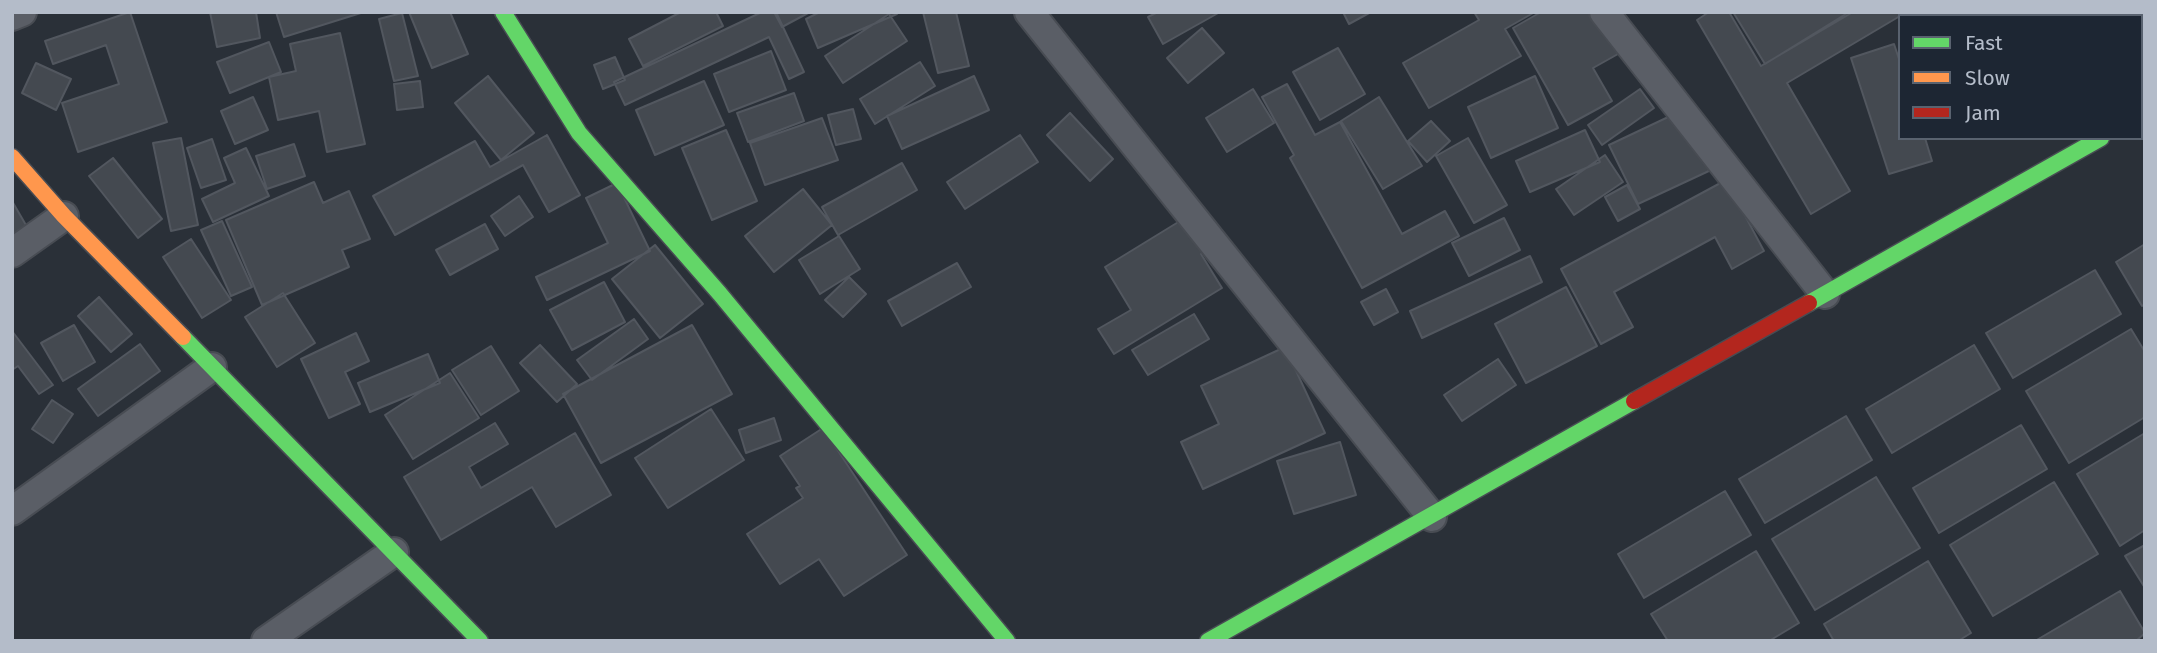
<!DOCTYPE html>
<style>
body{margin:0}
#map{position:relative;width:2157px;height:653px;overflow:hidden;background:#2a3038;font-family:"Fira Sans",sans-serif}
canvas{display:block}
.frame{position:absolute;inset:0;border:14px solid #b4bcc9;pointer-events:none}
.legend{position:absolute;left:1898px;top:14px;width:245px;height:126px;box-sizing:border-box;background:#1d2633;border:2px solid #59626f;margin:0;padding:9px 12px;list-style:none;font-size:21px;color:#b4bcc9}
.legend li{display:flex;align-items:center;gap:14px;height:35px}
.legend b{width:35px;border:2px solid #59626f}
</style>
<div id="map">
<canvas width="2157" height="653"></canvas>
<div class="frame"></div>
<ul class="legend">
<li><b style="height:9px;background:#63d668"></b>Fast</li>
<li><b style="height:9px;background:#ff974d"></b>Slow</li>
<li><b style="height:9px;background:#b3261e"></b>Jam</li>
</ul>
</div>
<script>
const ctx = document.querySelector('canvas').getContext('2d');
ctx.lineJoin = 'round';
function fillPath(path, color) { ctx.fillStyle = color; ctx.fill(path, 'evenodd'); }
const shape = rows => new Path2D(rows.map(r => 'M' + r).join(''));
function trace(path, color, width, dash) { ctx.strokeStyle = color; ctx.lineWidth = width; ctx.lineCap = dash ? 'butt' : 'round'; ctx.setLineDash(dash || []); ctx.stroke(path); }
const building = shape([
 [130,12,167,122,78,152,62,103,119,84,106,45,53,64,45,41,130,12],
 [210,12,256,12,260,38,217,47,210,12],
 [276,12,364,12,284,37,276,12],
 [409,12,450,12,468,54,432,68,409,12],
 [681,12,716,12,723,26,643,66,629,39,681,12],
 [762,12,776,12,804,72,789,79,769,37,625,105,614,82,762,12],
 [774,12,810,12,782,27,774,12],
 [820,12,896,12,897,14,818,48,806,19,820,12],
 [923,12,956,12,969,66,938,73,923,12],
 [1158,12,1220,12,1163,44,1148,17,1158,12],
 [1343,12,1371,12,1349,24,1343,12],
 [1474,12,1535,12,1505,29,1521,56,1429,108,1403,63,1479,20,1474,12],
 [1541,12,1595,12,1618,54,1593,68,1612,101,1568,125,1513,28,1541,12],
 [1709,12,1729,12,1761,66,1853,12,1951,12,1954,16,1900,16,1787,83,1850,191,1811,214,1697,20,1709,12],
 [1733,12,1849,12,1765,64,1733,12],
 [2060,12,2145,12,2145,28,2141,30,2141,16,2054,16,2060,12],
 [402,13,418,76,394,81,379,19,402,13],
 [889,14,907,41,843,83,825,56,889,14],
 [1202,28,1224,53,1188,83,1167,58,1202,28],
 [340,33,365,144,327,152,319,111,278,120,269,77,296,71,290,44,340,33],
 [269,42,281,72,230,93,217,62,269,42],
 [1894,44,1900,62,1900,138,1925,138,1932,161,1889,174,1851,58,1894,44],
 [1338,48,1365,94,1320,120,1293,72,1338,48],
 [771,51,786,90,729,112,714,74,771,51],
 [615,57,625,80,603,89,594,65,615,57],
 [920,62,935,86,875,124,860,99,920,62],
 [36,63,71,79,56,110,22,93,36,63],
 [488,76,534,133,501,160,455,103,488,76],
 [974,76,989,110,902,149,887,116,974,76],
 [1535,76,1558,128,1491,158,1468,107,1535,76],
 [420,81,423,107,397,110,394,84,420,81],
 [704,81,724,125,655,155,636,110,704,81],
 [1287,84,1315,135,1340,122,1402,234,1445,211,1459,236,1362,288,1290,158,1294,155,1262,97,1287,84],
 [1253,89,1274,123,1227,152,1206,118,1253,89],
 [1640,89,1654,108,1602,145,1588,125,1640,89],
 [794,93,804,121,748,142,737,113,794,93],
 [253,97,268,130,235,144,221,111,253,97],
 [1379,97,1422,166,1383,189,1341,121,1379,97],
 [853,109,861,139,836,145,828,115,853,109],
 [1683,110,1711,170,1638,204,1609,145,1683,110],
 [1070,113,1113,159,1090,181,1047,135,1070,113],
 [822,118,838,160,765,185,750,143,822,118],
 [1431,121,1450,141,1427,162,1408,141,1431,121],
 [726,130,757,201,712,220,682,148,726,130],
 [1585,130,1600,162,1530,192,1516,161,1585,130],
 [547,135,580,195,549,212,523,165,395,235,373,196,475,141,490,167,547,135],
 [1020,135,1038,162,965,209,947,182,1020,135],
 [181,138,198,225,171,231,153,143,181,138],
 [1468,138,1507,205,1474,223,1436,156,1468,138],
 [212,139,226,180,201,188,187,148,212,139],
 [294,144,305,176,267,189,256,156,294,144],
 [246,148,269,196,213,222,202,199,235,183,224,158,246,148],
 [1605,155,1623,182,1574,215,1556,189,1605,155],
 [113,158,162,219,138,238,89,176,113,158],
 [902,163,917,190,838,235,822,207,902,163],
 [1726,180,1764,251,1732,269,1715,237,1614,292,1633,327,1601,344,1561,269,1726,180],
 [314,182,323,203,349,191,370,239,342,250,349,267,262,305,226,220,314,182],
 [617,183,650,251,547,300,536,277,608,243,586,198,617,183],
 [1627,185,1640,209,1618,221,1605,197,1627,185],
 [803,189,832,225,774,272,745,236,803,189],
 [519,196,533,217,505,236,491,216,519,196],
 [12,201,30,232,12,242,12,201],
 [1193,213,1213,246,1201,254,1222,288,1114,354,1098,329,1131,310,1105,267,1193,213],
 [1504,218,1520,250,1469,276,1452,243,1504,218],
 [222,221,252,287,231,296,201,230,222,221],
 [485,224,498,249,450,275,436,250,485,224],
 [839,236,860,269,820,294,799,260,839,236],
 [191,239,231,300,202,318,163,257,191,239],
 [2145,244,2145,304,2142,306,2116,262,2145,244],
 [655,245,703,304,660,338,612,279,655,245],
 [1530,256,1542,282,1422,338,1410,311,1530,256],
 [957,263,971,287,902,326,888,301,957,263],
 [2095,270,2121,314,2013,378,1986,333,2095,270],
 [849,277,866,294,843,317,825,300,849,277],
 [604,282,625,322,572,350,550,310,604,282],
 [1566,287,1597,346,1526,383,1495,324,1566,287],
 [1386,289,1398,312,1374,325,1361,302,1386,289],
 [283,293,315,343,277,367,245,317,283,293],
 [99,297,132,334,111,352,78,316,99,297],
 [1194,314,1209,339,1148,375,1132,350,1194,314],
 [634,319,648,339,592,380,577,360,634,319],
 [74,325,95,362,63,381,41,343,74,325],
 [692,325,732,394,601,463,563,394,692,325],
 [2131,329,2145,352,2145,417,2069,463,2026,391,2131,329],
 [12,331,53,385,39,394,18,366,12,370,12,331],
 [356,333,369,361,345,372,360,404,329,418,301,359,356,333],
 [140,344,160,371,98,416,78,389,140,344],
 [540,345,577,384,557,402,520,363,540,345],
 [1974,345,2000,389,1892,453,1866,409,1974,345],
 [491,346,519,391,481,415,452,370,491,346],
 [1285,347,1325,433,1203,489,1181,442,1219,424,1201,386,1285,347],
 [428,354,440,383,370,412,358,383,428,354],
 [1498,359,1516,385,1462,421,1444,395,1498,359],
 [450,373,479,418,413,459,385,415,450,373],
 [52,400,73,414,53,443,32,429,52,400],
 [711,409,744,460,668,508,635,458,711,409],
 [1846,416,1872,460,1765,523,1739,479,1846,416],
 [774,418,781,440,746,453,739,430,774,418],
 [495,423,508,444,469,467,481,488,575,433,611,495,556,527,532,487,441,540,404,477,495,423],
 [2021,425,2047,469,1939,533,1913,488,2021,425],
 [823,428,907,555,844,596,819,559,780,584,747,534,803,498,796,488,800,486,780,456,823,428],
 [2145,433,2145,530,2120,546,2077,474,2145,433],
 [1340,442,1356,495,1294,514,1277,461,1340,442],
 [1876,477,1920,548,1815,610,1772,539,1876,477],
 [2054,482,2098,554,1993,616,1950,545,2054,482],
 [1725,491,1751,535,1644,598,1618,554,1725,491],
 [2145,545,2145,588,2125,556,2145,545],
 [1756,551,1799,623,1769,641,1668,641,1651,614,1756,551],
 [1928,561,1971,633,1958,641,1834,641,1824,624,1928,561],
 [2120,591,2145,633,2136,641,2035,641,2120,591]
]);
const street = shape([
 [1029,12,1432,517],
 [1604,12,1825,294],
 [12,16,22,12],
 [12,253,64,216],
 [12,511,212,367],
 [266,641,394,552]
]);
const fast = shape([
 [503,12,579,133,720,294,1007,641],
 [1809,303,2101,138],
 [183,337,480,641],
 [1208,641,1634,401]
]);
const slow = shape([
 [12,157,64,216,183,337]
]);
const jam = shape([
 [2141,113,2145,111],
 [1634,401,1809,303]
]);
fillPath(building, '#444950');
trace(building, '#52575f', 2);
trace(street, '#484c53', 32);
trace(fast, '#484c53', 19);
trace(slow, '#484c53', 19);
trace(jam, '#484c53', 19);
trace(street, '#5a5e66', 28);
trace(fast, '#63d668', 16);
trace(slow, '#ff974d', 16);
trace(jam, '#b3261e', 16);
</script>
